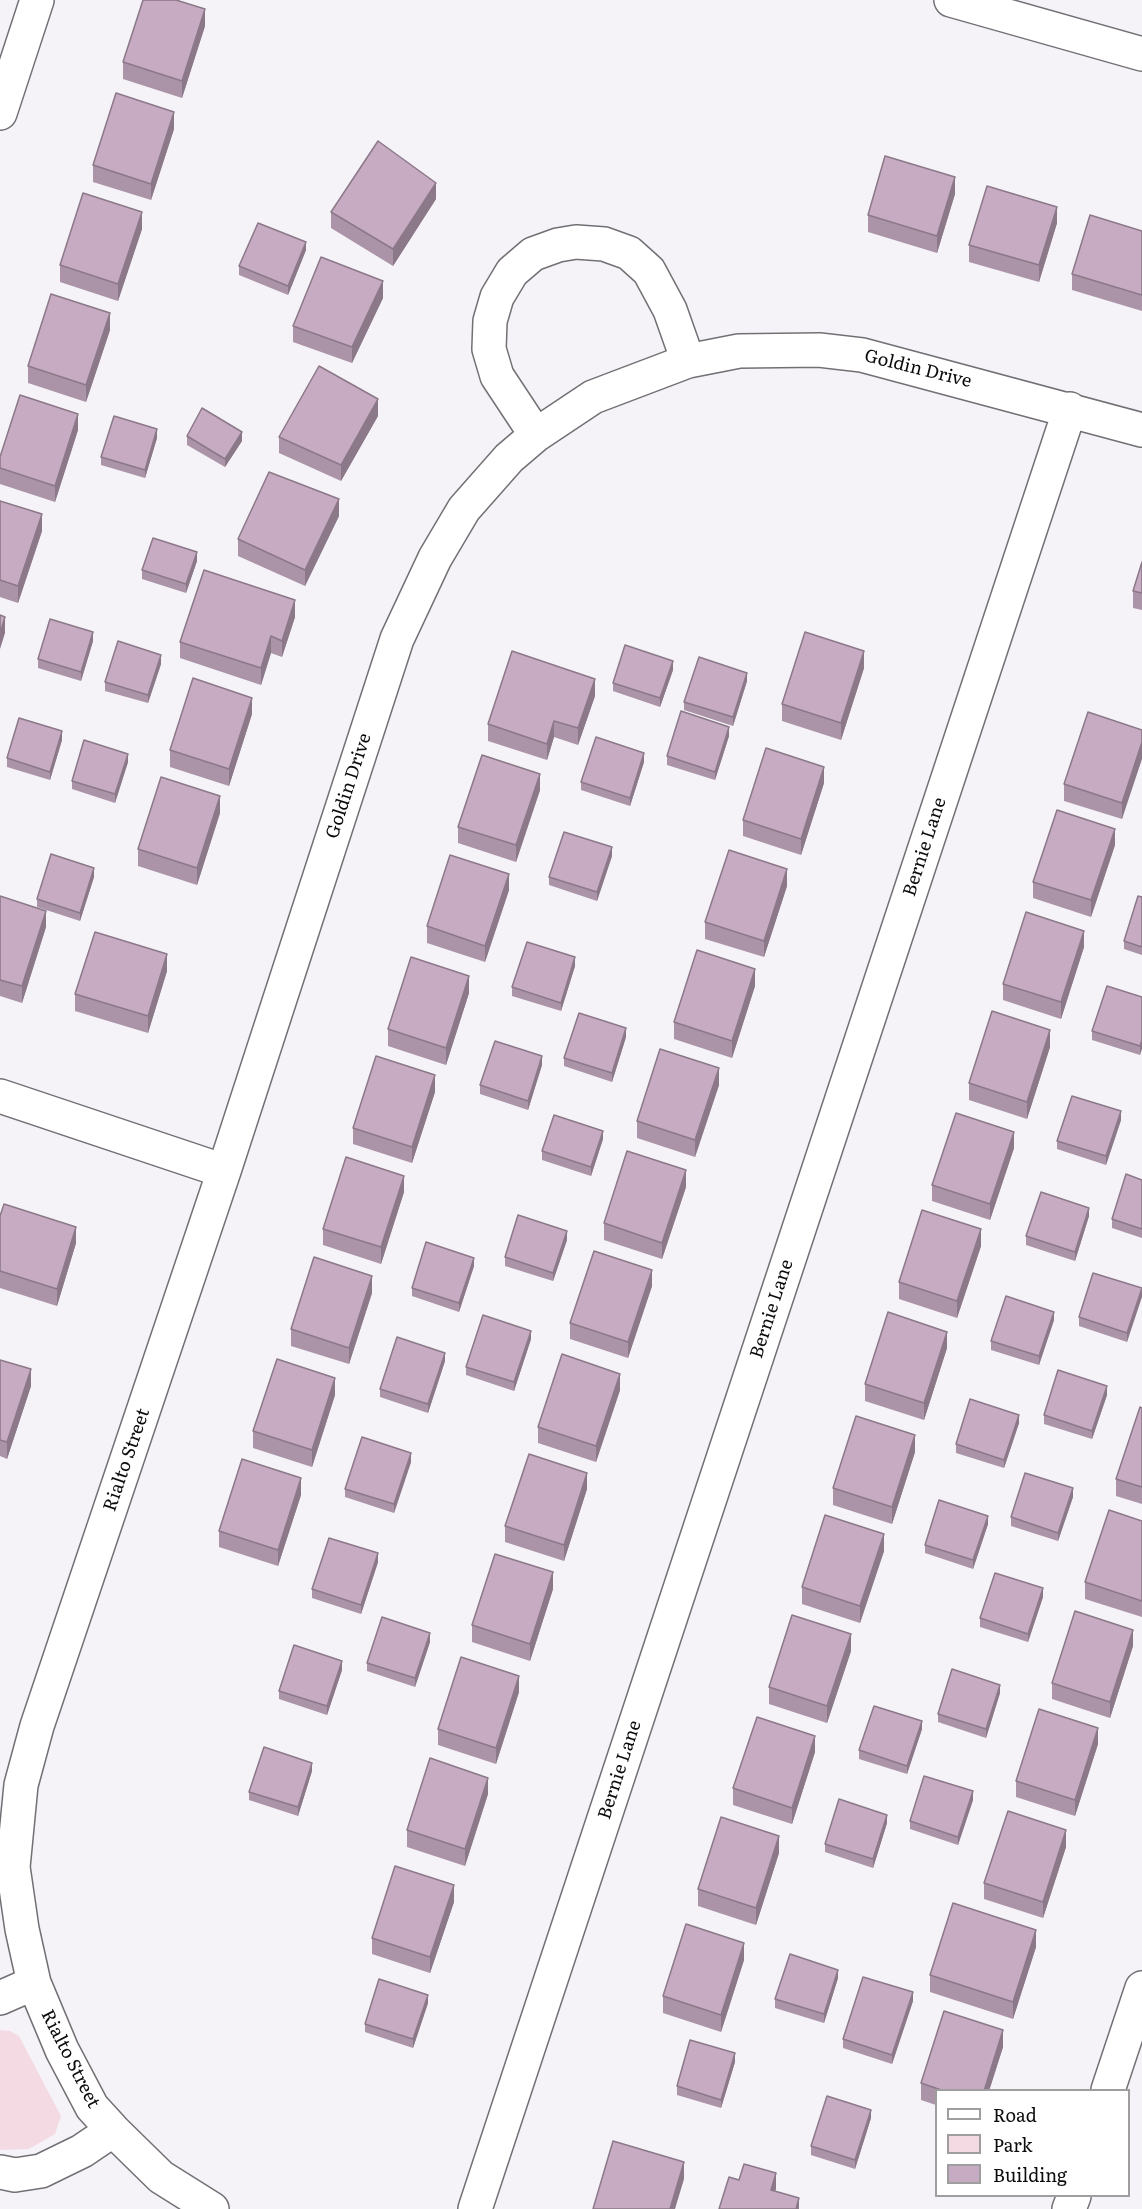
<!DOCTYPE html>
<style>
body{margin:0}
#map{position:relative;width:1142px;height:2209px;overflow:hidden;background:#f5f3f8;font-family:Literata,serif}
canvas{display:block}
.legend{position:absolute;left:935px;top:2089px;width:195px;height:108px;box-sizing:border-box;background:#fff;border:2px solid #9e9e9e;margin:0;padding:8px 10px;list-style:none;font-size:18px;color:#0c0c0d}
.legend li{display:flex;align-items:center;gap:12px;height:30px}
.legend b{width:30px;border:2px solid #9e9e9e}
</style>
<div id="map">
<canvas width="1142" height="2209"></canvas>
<ul class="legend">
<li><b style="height:8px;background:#fff"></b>Road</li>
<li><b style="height:16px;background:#f4dbe3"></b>Park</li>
<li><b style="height:16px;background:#c7abc3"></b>Building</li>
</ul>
</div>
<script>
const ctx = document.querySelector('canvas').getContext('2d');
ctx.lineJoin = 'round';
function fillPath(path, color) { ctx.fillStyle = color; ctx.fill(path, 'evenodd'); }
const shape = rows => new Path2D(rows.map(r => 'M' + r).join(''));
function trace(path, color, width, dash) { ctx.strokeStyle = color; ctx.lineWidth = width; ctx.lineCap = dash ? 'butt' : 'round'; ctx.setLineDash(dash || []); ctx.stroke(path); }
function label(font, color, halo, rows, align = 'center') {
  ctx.font = font + ' Literata,serif'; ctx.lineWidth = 4.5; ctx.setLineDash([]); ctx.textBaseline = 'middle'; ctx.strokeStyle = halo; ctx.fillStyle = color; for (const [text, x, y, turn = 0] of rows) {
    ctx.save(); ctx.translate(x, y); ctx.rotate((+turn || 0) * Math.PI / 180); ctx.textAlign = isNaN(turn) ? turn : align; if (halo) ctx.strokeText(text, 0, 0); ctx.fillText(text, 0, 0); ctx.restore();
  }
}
const green = shape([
 [0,2030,10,2031,19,2036,61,2116,55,2134,29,2149,0,2150]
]);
const minor = shape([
 [951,0,1142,54],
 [0,113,37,0],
 [536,435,497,376,489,349,490,321,497,297,512,272,533,254,558,245,576,242,604,244,629,253,649,271,670,310,688,361],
 [0,1096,224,1171],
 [0,1998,34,1983],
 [1108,2090,1142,1988],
 [0,2172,15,2175,41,2171,82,2151,113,2130],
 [212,2209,161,2177,113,2130,92,2107,62,2050,34,1983,22,1929,13,1867,21,1785,37,1726,224,1171,397,639,435,558,464,509,509,458,536,435,593,397,688,361,739,351,819,350,862,355,1142,430],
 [475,2209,1070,409],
 [1069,2209,1074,2196]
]);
const wall = shape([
 [205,26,182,98,123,79,123,62],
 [174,129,151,200,93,182,93,165],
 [955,194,937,253,868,232,868,215],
 [436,199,393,266,331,228,331,212],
 [1057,223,1039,282,969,262,969,245],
 [142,229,118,301,60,282,60,265],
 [1142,231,1142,311,1072,290,1072,274],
 [306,250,288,295,239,275,239,266],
 [383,298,352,363,293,342,293,326],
 [110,330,86,402,28,383,28,366],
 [378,416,341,481,279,453,279,437],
 [78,430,55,502,0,484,0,457],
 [187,436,242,441,225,467,187,445],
 [157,438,145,478,101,465,101,457],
 [0,501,42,531,18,603,0,597],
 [339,516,305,586,238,556,238,539],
 [197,561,186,593,142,579,142,570],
 [1142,562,1142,610,1133,608,1133,591],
 [295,617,282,657,271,653,261,685,180,658,180,642],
 [93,641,81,681,38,668,38,659],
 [161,664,148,703,105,691,105,682],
 [864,668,841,740,782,721,782,704],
 [673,670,660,707,613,691,613,683],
 [747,681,733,726,684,710,684,702],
 [595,696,578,745,554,737,547,760,488,741,488,724],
 [252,714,229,786,170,767,170,750],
 [1142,730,1122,819,1064,801,1064,784],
 [729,736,715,780,667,765,667,756],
 [62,740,50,780,7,767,7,758],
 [128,762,115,803,72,789,72,781],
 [644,762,630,806,581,790,581,782],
 [824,783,801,855,743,836,743,820],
 [540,790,516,862,458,843,458,827],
 [220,813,197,885,138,866,138,849],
 [1115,845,1091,917,1033,898,1033,882],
 [612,856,597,901,549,885,549,877],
 [94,877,80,921,37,907,37,899],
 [787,886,764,957,705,939,705,922],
 [509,890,485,962,427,943,427,926],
 [0,896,46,927,22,1003,0,996],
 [1142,897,1142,955,1124,949,1124,941],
 [1084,947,1061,1019,1003,1000,1003,984],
 [575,966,561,1011,512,996,512,987],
 [167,971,148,1033,75,1011,75,994],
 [755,986,732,1058,674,1039,674,1022],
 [469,993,446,1065,388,1046,388,1029],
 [1142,997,1140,1055,1092,1040,1092,1031],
 [626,1037,612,1082,564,1066,564,1058],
 [1050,1047,1027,1119,969,1100,969,1083],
 [542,1065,528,1110,480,1094,480,1085],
 [719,1085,695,1157,637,1138,637,1121],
 [435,1092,412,1163,353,1144,353,1128],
 [1121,1120,1106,1165,1057,1149,1057,1141],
 [603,1139,591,1176,542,1160,542,1151],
 [1014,1148,990,1220,932,1201,932,1185],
 [1142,1180,1142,1238,1112,1228,1112,1219],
 [686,1187,662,1259,604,1240,604,1223],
 [404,1192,381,1264,323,1245,323,1229],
 [0,1216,76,1243,57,1306,0,1288],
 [1089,1216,1075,1261,1026,1245,1026,1236],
 [567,1240,553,1281,505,1266,505,1257],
 [981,1246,957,1318,899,1299,899,1282],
 [474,1266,459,1312,412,1296,412,1288],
 [652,1286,628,1358,570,1339,570,1323],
 [1142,1288,1127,1342,1079,1326,1079,1317],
 [372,1293,349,1364,291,1346,291,1329],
 [1054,1320,1039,1365,991,1350,991,1341],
 [531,1339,514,1391,466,1375,466,1367],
 [947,1348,924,1420,865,1401,865,1384],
 [0,1360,31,1386,7,1459,0,1456],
 [445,1361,428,1413,380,1397,380,1389],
 [620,1390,596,1462,538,1443,538,1427],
 [335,1395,312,1467,253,1448,253,1431],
 [1107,1395,1092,1439,1044,1424,1044,1415],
 [1142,1408,1142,1504,1116,1496,1116,1479],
 [1019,1423,1004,1468,956,1453,956,1444],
 [915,1452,892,1524,833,1505,833,1488],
 [411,1462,394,1513,345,1497,345,1489],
 [587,1489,564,1561,505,1542,505,1526],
 [301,1495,278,1566,219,1547,219,1531],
 [1073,1497,1058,1541,1011,1526,1011,1517],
 [1142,1521,1142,1617,1085,1599,1085,1582],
 [988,1524,973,1569,925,1553,925,1545],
 [884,1551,860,1623,802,1604,802,1587],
 [378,1562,361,1614,312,1598,312,1589],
 [553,1589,530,1661,472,1642,472,1625],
 [1043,1597,1028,1642,980,1627,980,1618],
 [430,1642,415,1687,367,1671,367,1663],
 [1133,1646,1110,1718,1052,1699,1052,1683],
 [851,1651,827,1723,769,1704,769,1687],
 [342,1670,327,1715,279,1699,279,1691],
 [519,1692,496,1764,438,1745,438,1729],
 [1000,1693,986,1738,938,1722,938,1714],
 [922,1729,907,1774,859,1759,859,1750],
 [1098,1744,1075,1816,1016,1797,1016,1781],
 [815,1752,792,1824,733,1805,733,1788],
 [312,1771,298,1816,249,1800,249,1792],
 [488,1794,465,1866,407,1847,407,1830],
 [973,1800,958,1845,910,1829,910,1821],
 [887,1823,873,1868,825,1852,825,1844],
 [1066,1847,1043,1918,984,1899,984,1883],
 [779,1853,756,1925,698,1906,698,1889],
 [454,1902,430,1973,372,1954,372,1938],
 [1036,1947,1013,2019,930,1992,930,1975],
 [744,1960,721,2032,663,2013,663,1996],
 [838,1978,824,2023,775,2008,775,1999],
 [913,2001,892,2064,843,2048,843,2039],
 [428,2003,413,2048,365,2032,365,2024],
 [1003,2047,989,2091,936,2091,936,2105,921,2100,921,2083],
 [735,2062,721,2108,677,2095,677,2086],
 [871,2118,855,2169,811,2155,811,2146]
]);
const shadedWall = shape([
 [205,9,205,26,182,98,182,81],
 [174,112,174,129,151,200,151,184],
 [955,177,955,194,937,253,937,236],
 [436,183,436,199,393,266,393,249],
 [1057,207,1057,223,1039,282,1039,265],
 [142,212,142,229,118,301,118,284],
 [306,242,306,250,288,295,288,286],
 [383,281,383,298,352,363,352,347],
 [110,313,110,330,86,402,86,385],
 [378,399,378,416,341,481,341,465],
 [78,414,78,430,55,502,55,486],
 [157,429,157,438,145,478,145,470],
 [242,432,242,441,225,467,225,459],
 [339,499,339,516,305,586,305,570],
 [42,514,42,531,18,603,18,586],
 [197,552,197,561,186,593,186,584],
 [295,600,295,617,282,657,282,641],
 [5,617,5,633,0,649,0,633],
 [93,632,93,641,81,681,81,672],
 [271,636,271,653,261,685,261,668],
 [864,651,864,668,841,740,841,723],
 [161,655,161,664,148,703,148,695],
 [673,661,673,670,660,707,660,698],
 [747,673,747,681,733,726,733,717],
 [595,679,595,696,578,745,578,728],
 [252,698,252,714,229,786,229,769],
 [554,721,554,737,547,760,547,744],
 [729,727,729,736,715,780,715,772],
 [62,731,62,740,50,780,50,772],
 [1142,742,1142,759,1122,819,1122,803],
 [644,753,644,762,630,806,630,798],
 [128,754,128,762,115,803,115,794],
 [824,767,824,783,801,855,801,839],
 [540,774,540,790,516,862,516,845],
 [220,796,220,813,197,885,197,868],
 [1115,829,1115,845,1091,917,1091,900],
 [612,847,612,856,597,901,597,892],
 [94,868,94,877,80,921,80,913],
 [787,869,787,886,764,957,764,941],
 [509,874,509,890,485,962,485,946],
 [46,911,46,927,22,1003,22,986],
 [1084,931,1084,947,1061,1019,1061,1002],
 [167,954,167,971,148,1033,148,1016],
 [575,957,575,966,561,1011,561,1003],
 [755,969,755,986,732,1058,732,1041],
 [469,976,469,993,446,1065,446,1048],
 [626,1028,626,1037,612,1082,612,1073],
 [1050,1030,1050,1047,1027,1119,1027,1102],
 [1142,1040,1142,1049,1140,1055,1140,1046],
 [542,1056,542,1065,528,1110,528,1101],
 [719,1068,719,1085,695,1157,695,1140],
 [435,1075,435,1092,412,1163,412,1147],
 [1121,1111,1121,1120,1106,1165,1106,1156],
 [603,1131,603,1139,591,1176,591,1167],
 [1014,1132,1014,1148,990,1220,990,1204],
 [686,1170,686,1187,662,1259,662,1243],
 [404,1176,404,1192,381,1264,381,1247],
 [1089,1208,1089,1216,1075,1261,1075,1252],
 [76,1227,76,1243,57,1306,57,1289],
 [981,1229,981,1246,957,1318,957,1301],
 [567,1231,567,1240,553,1281,553,1273],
 [474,1258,474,1266,459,1312,459,1303],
 [652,1270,652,1286,628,1358,628,1342],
 [372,1276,372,1293,349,1364,349,1348],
 [1142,1288,1142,1297,1127,1342,1127,1333],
 [1054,1312,1054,1320,1039,1365,1039,1356],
 [531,1331,531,1339,514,1391,514,1382],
 [947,1332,947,1348,924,1420,924,1403],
 [445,1353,445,1361,428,1413,428,1404],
 [31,1369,31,1386,7,1459,7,1442],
 [620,1374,620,1390,596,1462,596,1446],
 [335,1378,335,1395,312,1467,312,1450],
 [1107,1386,1107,1395,1092,1439,1092,1431],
 [1019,1415,1019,1423,1004,1468,1004,1460],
 [915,1435,915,1452,892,1524,892,1507],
 [411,1453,411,1462,394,1513,394,1504],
 [587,1473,587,1489,564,1561,564,1545],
 [301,1478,301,1495,278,1566,278,1550],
 [1073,1488,1073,1497,1058,1541,1058,1533],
 [988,1516,988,1524,973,1569,973,1560],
 [884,1534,884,1551,860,1623,860,1606],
 [378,1553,378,1562,361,1614,361,1605],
 [553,1572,553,1589,530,1661,530,1644],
 [1043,1588,1043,1597,1028,1642,1028,1634],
 [1133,1630,1133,1646,1110,1718,1110,1702],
 [430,1633,430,1642,415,1687,415,1678],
 [851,1634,851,1651,827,1723,827,1706],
 [342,1661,342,1670,327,1715,327,1706],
 [519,1676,519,1692,496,1764,496,1748],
 [1000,1685,1000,1693,986,1738,986,1729],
 [922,1721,922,1729,907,1774,907,1766],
 [1098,1728,1098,1744,1075,1816,1075,1800],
 [815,1736,815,1752,792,1824,792,1808],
 [312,1763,312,1771,298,1816,298,1807],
 [488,1778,488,1794,465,1866,465,1849],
 [973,1791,973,1800,958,1845,958,1837],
 [887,1815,887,1823,873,1868,873,1859],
 [1066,1830,1066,1847,1043,1918,1043,1902],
 [779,1836,779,1853,756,1925,756,1908],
 [454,1885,454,1902,430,1973,430,1957],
 [1036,1930,1036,1947,1013,2019,1013,2002],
 [744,1943,744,1960,721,2032,721,2015],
 [838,1970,838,1978,824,2023,824,2014],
 [913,1992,913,2001,892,2064,892,2055],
 [428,1995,428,2003,413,2048,413,2039],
 [1003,2030,1003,2047,989,2091,984,2091],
 [735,2053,735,2062,721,2108,721,2100],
 [871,2110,871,2118,855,2169,855,2160],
 [684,2162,684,2179,675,2209,670,2209],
 [776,2173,776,2189,771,2206,771,2190],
 [799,2198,799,2209,796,2209]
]);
const building = shape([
 [143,0,176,0,205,9,182,81,123,62,143,0],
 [116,93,174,112,151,184,93,165,116,93],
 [378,141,436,183,393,249,331,212,378,141],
 [885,156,955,177,937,236,868,215,885,156],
 [987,186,1057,207,1039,265,969,245,987,186],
 [83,193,142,212,118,284,60,265,83,193],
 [1090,215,1142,231,1142,295,1072,274,1090,215],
 [258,223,306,242,288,286,239,266,258,223],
 [321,257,383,281,352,347,293,326,321,257],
 [51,294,110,313,86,385,28,366,51,294],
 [319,366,378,399,341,465,279,437,319,366],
 [20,395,78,414,55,486,0,468,0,457,20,395],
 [202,408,242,432,225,459,187,436,202,408],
 [114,416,157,429,145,470,101,457,114,416],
 [269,472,339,499,305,570,238,539,269,472],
 [0,501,42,514,18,586,0,580,0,501],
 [153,538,197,552,186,584,142,570,153,538],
 [1142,562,1142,593,1133,591,1142,562],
 [204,570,295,600,282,641,271,636,261,668,180,642,204,570],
 [0,615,5,617,0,633,0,615],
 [50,619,93,632,81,672,38,659,50,619],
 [805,632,864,651,841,723,782,704,805,632],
 [118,641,161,655,148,695,105,682,118,641],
 [625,645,673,661,660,698,613,683,625,645],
 [512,651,595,679,578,728,554,721,547,744,488,724,512,651],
 [699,657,747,673,733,717,684,702,699,657],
 [193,678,252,698,229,769,170,750,193,678],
 [681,711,729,727,715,772,667,756,681,711],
 [1088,712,1142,730,1142,742,1122,803,1064,784,1088,712],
 [19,718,62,731,50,772,7,758,19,718],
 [596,737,644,753,630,798,581,782,596,737],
 [84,740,128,754,115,794,72,781,84,740],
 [766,748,824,767,801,839,743,820,766,748],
 [482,755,540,774,516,845,458,827,482,755],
 [161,777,220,796,197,868,138,849,161,777],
 [1057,810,1115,829,1091,900,1033,882,1057,810],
 [564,832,612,847,597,892,549,877,564,832],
 [729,850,787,869,764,941,705,922,729,850],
 [51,854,94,868,80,913,37,899,51,854],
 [450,855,509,874,485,946,427,926,450,855],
 [0,896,46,911,22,986,0,980,0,896],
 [1138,896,1142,897,1142,947,1124,941,1138,896],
 [1026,912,1084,931,1061,1002,1003,984,1026,912],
 [95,932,167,954,148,1016,75,994,95,932],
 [527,942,575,957,561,1003,512,987,527,942],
 [697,950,755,969,732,1041,674,1022,697,950],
 [411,957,469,976,446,1048,388,1029,411,957],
 [1107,986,1142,997,1142,1040,1140,1046,1092,1031,1107,986],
 [992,1011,1050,1030,1027,1102,969,1083,992,1011],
 [579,1013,626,1028,612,1073,564,1058,579,1013],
 [495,1041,542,1056,528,1101,480,1085,495,1041],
 [660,1049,719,1068,695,1140,637,1121,660,1049],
 [376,1056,435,1075,412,1147,353,1128,376,1056],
 [1072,1096,1121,1111,1106,1156,1057,1141,1072,1096],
 [956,1113,1014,1132,990,1204,932,1185,956,1113],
 [554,1115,603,1131,591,1167,542,1151,554,1115],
 [627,1151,686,1170,662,1243,604,1223,627,1151],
 [346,1157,404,1176,381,1247,323,1229,346,1157],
 [1126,1174,1142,1180,1142,1229,1112,1219,1126,1174],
 [1041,1192,1089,1208,1075,1252,1026,1236,1041,1192],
 [4,1204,76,1227,57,1289,0,1271,0,1216,4,1204],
 [922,1210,981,1229,957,1301,899,1282,922,1210],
 [518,1215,567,1231,553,1273,505,1257,518,1215],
 [426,1242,474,1258,459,1303,412,1288,426,1242],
 [594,1251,652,1270,628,1342,570,1323,594,1251],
 [314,1257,372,1276,349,1348,291,1329,314,1257],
 [1093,1273,1142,1288,1127,1333,1079,1317,1093,1273],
 [1006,1296,1054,1312,1039,1356,991,1341,1006,1296],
 [888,1312,947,1332,924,1403,865,1384,888,1312],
 [483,1315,531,1331,514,1382,466,1367,483,1315],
 [397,1337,445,1353,428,1404,380,1389,397,1337],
 [562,1354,620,1374,596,1446,538,1427,562,1354],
 [277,1359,335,1378,312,1450,253,1431,277,1359],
 [0,1360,31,1369,7,1442,0,1440,0,1360],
 [1058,1370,1107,1386,1092,1431,1044,1415,1058,1370],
 [970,1399,1019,1415,1004,1460,956,1444,970,1399],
 [1140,1407,1142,1408,1142,1487,1116,1479,1140,1407],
 [856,1416,915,1435,892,1507,833,1488,856,1416],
 [362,1437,411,1453,394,1504,345,1489,362,1437],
 [529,1454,587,1473,564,1545,505,1526,529,1454],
 [242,1459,301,1478,278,1550,219,1531,242,1459],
 [1025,1473,1073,1488,1058,1533,1011,1517,1025,1473],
 [939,1500,988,1516,973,1560,925,1545,939,1500],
 [1109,1510,1142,1521,1142,1601,1085,1582,1109,1510],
 [825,1515,884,1534,860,1606,802,1587,825,1515],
 [329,1538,378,1553,361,1605,312,1589,329,1538],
 [495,1554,553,1572,530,1644,472,1625,495,1554],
 [995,1573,1043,1588,1028,1634,980,1618,995,1573],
 [1075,1611,1133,1630,1110,1702,1052,1683,1075,1611],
 [792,1615,851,1634,827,1706,769,1687,792,1615],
 [382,1617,430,1633,415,1678,367,1663,382,1617],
 [294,1645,342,1661,327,1706,279,1691,294,1645],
 [461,1657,519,1676,496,1748,438,1729,461,1657],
 [952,1669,1000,1685,986,1729,938,1714,952,1669],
 [874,1706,922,1721,907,1766,859,1750,874,1706],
 [1039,1709,1098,1728,1075,1800,1016,1781,1039,1709],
 [757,1717,815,1736,792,1808,733,1788,757,1717],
 [264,1747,312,1763,298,1807,249,1792,264,1747],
 [430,1758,488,1778,465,1849,407,1830,430,1758],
 [924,1776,973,1791,958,1837,910,1821,924,1776],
 [839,1799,887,1815,873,1859,825,1844,839,1799],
 [1008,1811,1066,1830,1043,1902,984,1883,1008,1811],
 [721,1817,779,1836,756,1908,698,1889,721,1817],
 [395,1866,454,1885,430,1957,372,1938,395,1866],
 [953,1903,1036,1930,1013,2002,930,1975,953,1903],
 [686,1924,744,1943,721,2015,663,1996,686,1924],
 [790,1954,838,1970,824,2014,775,1999,790,1954],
 [863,1977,913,1992,892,2055,843,2039,863,1977],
 [379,1979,428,1995,413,2039,365,2024,379,1979],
 [944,2011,1003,2030,984,2091,944,2091,921,2083,944,2011],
 [690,2040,735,2053,721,2100,677,2086,690,2040],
 [827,2096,871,2110,855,2160,811,2146,827,2096],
 [613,2141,684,2162,670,2209,593,2209,613,2141],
 [744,2164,776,2173,771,2190,799,2198,796,2209,719,2209,729,2177,739,2180,744,2164]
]);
const streetNames = [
 ["Goldin Drive",918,369,14],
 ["Goldin Drive",349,786,-72],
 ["Bernie Lane",925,847,-72],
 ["Bernie Lane",772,1309,-72],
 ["Rialto Street",127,1460,-71],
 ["Bernie Lane",620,1770,-72],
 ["Rialto Street",70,2059,63]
];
fillPath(green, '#f4dbe3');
trace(minor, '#727074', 36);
trace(minor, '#fff', 33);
fillPath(wall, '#ab93a8');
fillPath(shadedWall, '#8b7888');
fillPath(building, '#c7abc3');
trace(building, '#8b7888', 1.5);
label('18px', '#0c0c0d', '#fff', streetNames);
</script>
